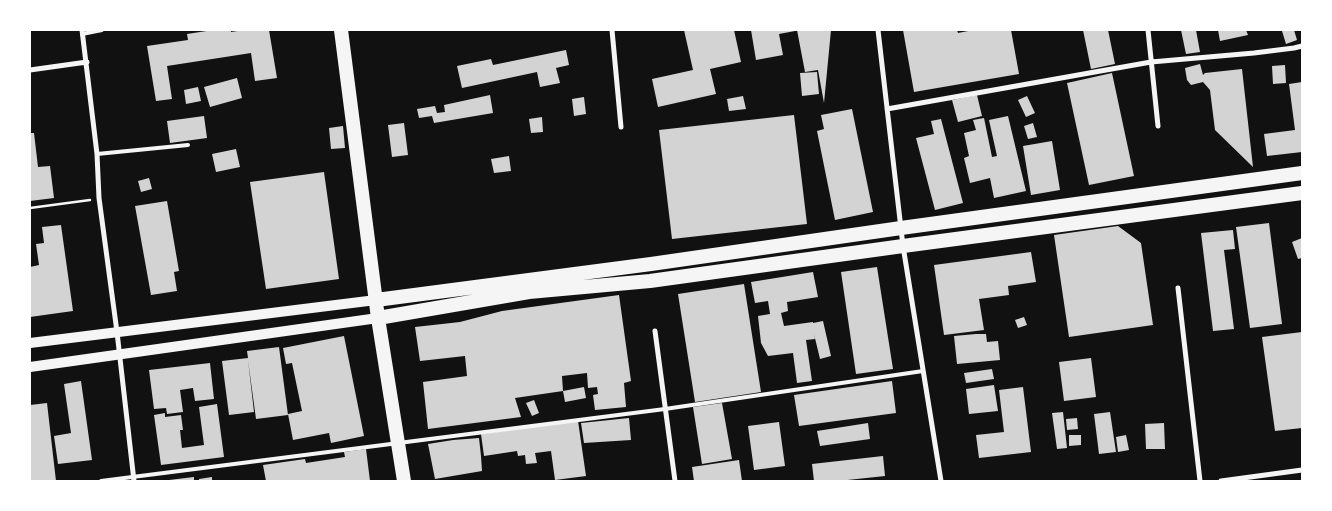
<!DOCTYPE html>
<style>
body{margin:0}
#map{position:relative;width:1332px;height:511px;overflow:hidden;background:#111;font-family:"Titillium Web",sans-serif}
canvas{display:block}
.frame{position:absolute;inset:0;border:31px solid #fff;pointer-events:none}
</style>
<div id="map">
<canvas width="1332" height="511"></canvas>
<div class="frame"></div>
</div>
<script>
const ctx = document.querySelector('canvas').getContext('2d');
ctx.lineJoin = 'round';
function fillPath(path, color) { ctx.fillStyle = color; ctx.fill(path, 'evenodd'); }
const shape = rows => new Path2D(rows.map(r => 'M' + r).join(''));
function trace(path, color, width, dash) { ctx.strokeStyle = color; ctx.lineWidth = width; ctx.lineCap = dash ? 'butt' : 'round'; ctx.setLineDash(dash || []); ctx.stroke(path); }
const building = shape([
 [213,30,231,30,231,32,244,30,269,30,277,78,255,81,251,53,167,66,172,99,156,101,147,46,188,40,187,34],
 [684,30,734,30,741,62,710,69,716,94,658,107,652,79,693,70],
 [751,30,795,30,795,31,779,34,783,55,756,60],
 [797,30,831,30,824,103,818,70,805,72],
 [903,30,957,30,958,33,973,30,1011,30,1019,74,914,92],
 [1083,30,1108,30,1115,64,1091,69],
 [1181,30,1196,30,1200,52,1186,54],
 [1218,30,1246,30,1248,35,1220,41],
 [1284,30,1294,30,1297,40,1286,44,1282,31],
 [566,50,569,65,556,68,560,83,540,87,537,72,462,88,457,66,491,59,493,65],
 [1200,64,1203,75,1205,73,1242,69,1253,167,1215,130,1210,90,1203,82,1191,85,1187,80,1185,68],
 [1285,65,1286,83,1273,84,1272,66],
 [817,72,819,94,802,96,800,73],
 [1112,73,1134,176,1089,185,1067,83],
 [237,78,242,98,210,107,204,87],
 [1302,82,1302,152,1267,156,1264,134,1295,130,1289,84],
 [198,87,201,101,186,104,184,90],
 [490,95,493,113,434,123,432,116,419,118,417,109,435,106,437,113,445,112,444,105],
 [977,95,982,116,958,122,952,100],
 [743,96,746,109,729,111,727,99],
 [1027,96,1035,113,1026,117,1018,100],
 [584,97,586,114,574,116,572,99],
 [852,109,873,212,835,220,817,131,824,129,821,115],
 [794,115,807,224,672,239,659,130],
 [204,116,207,138,170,143,167,121],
 [1008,116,1026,191,994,198,990,178,970,183,964,158,969,156,964,133,976,130,973,120,984,118,992,157,997,156,989,120],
 [542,117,543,132,531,133,529,119],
 [941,119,963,203,935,210,916,138,934,134,931,121],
 [404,123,408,155,392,157,388,125],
 [1033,123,1037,137,1028,139,1024,126],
 [343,126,345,148,331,149,329,128],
 [30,133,34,133,38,167,50,166,54,198,30,201],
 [1052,141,1060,190,1031,195,1023,146],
 [236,149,240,167,216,172,212,154],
 [509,156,511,171,494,173,491,159],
 [324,172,339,279,266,289,250,182],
 [149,178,152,189,141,192,138,181],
 [167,201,179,271,174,272,177,291,151,295,135,206],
 [1269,223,1282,324,1250,328,1236,227],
 [61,225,73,311,30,317,30,267,39,265,36,244,44,243,42,227],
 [1118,226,1141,243,1153,325,1069,337,1054,235],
 [1233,230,1235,249,1224,250,1234,329,1213,331,1201,233],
 [1302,238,1302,258,1298,259,1292,242],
 [1031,252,1036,282,1008,286,1009,295,979,299,984,330,944,335,934,265],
 [877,267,893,369,856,374,841,272],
 [813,272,818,297,787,302,788,311,781,313,784,326,813,322,813,323,823,321,831,356,820,359,814,334,815,339,806,340,812,381,797,383,793,353,768,356,761,343,758,316,770,314,768,301,755,303,751,282],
 [744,284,761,392,695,402,678,294],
 [619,295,631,381,624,383,626,407,595,410,593,395,598,394,597,387,588,388,587,373,562,376,563,391,515,398,521,417,428,429,423,382,467,376,465,356,420,361,415,327,460,322,502,311],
 [1024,317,1027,325,1018,328,1015,320],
 [1302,332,1302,428,1275,431,1262,337],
 [976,334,986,334,987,342,998,341,1000,360,957,364,954,336],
 [344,336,364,436,331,443,329,433,293,440,288,414,302,411,292,363,286,364,283,348],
 [279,347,288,415,256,419,248,360,254,412,229,415,222,361,248,358,247,351],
 [1091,358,1096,397,1064,401,1059,362],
 [210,363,214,399,195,401,193,388,180,390,183,412,167,414,166,408,154,409,149,370],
 [992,369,994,379,966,383,964,373],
 [81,381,92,460,58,464,54,436,71,433,64,384],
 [892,381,896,413,799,426,794,395],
 [994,385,998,411,969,414,966,389],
 [584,387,586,398,565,402,563,391],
 [1023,387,1031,452,979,458,976,435,1004,432,999,390],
 [534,400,539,413,532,416,526,403],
 [47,403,56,481,30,481,30,405],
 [722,403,732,459,702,464,693,407],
 [217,404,224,457,161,465,154,415,165,413,165,417,181,415,183,430,180,430,182,448,204,445,199,407],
 [1063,412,1067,448,1057,449,1052,413],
 [1110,412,1116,452,1099,454,1094,414],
 [629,418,631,440,584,443,581,423],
 [1077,418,1078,429,1067,430,1066,419],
 [578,421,586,476,555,480,551,451,535,453,537,463,526,464,525,455,518,456,517,451,484,456,481,434],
 [779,422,785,466,754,470,748,426],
 [868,423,870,439,820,446,817,431],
 [1164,423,1165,449,1146,449,1145,424],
 [1069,435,1081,435,1081,445,1069,446],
 [1126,435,1129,450,1118,452,1116,437],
 [479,438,481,456,482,471,435,479,428,444,453,440],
 [366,449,370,481,266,481,263,465,305,459,306,463,345,457,344,452],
 [883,456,885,476,838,481,814,481,812,464],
 [739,460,742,481,694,481,692,467],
 [194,477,194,481,169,481,169,480],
 [212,477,212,481,199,481,199,479]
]);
const path = shape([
 [30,208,90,200]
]);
const service = shape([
 [82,34,102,30],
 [97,154,188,145],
 [101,481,665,409,923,371]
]);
const minor = shape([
 [82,30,97,154,99,198,117,332,134,481],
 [612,30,621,127],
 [878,30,903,246,941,481],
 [1148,30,1158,126],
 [30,70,87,62],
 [887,109,1151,62,1254,53,1294,48,1302,46],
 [1178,288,1200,481],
 [655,331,675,481],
 [1221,481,1302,470]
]);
const secondary = shape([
 [30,343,376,300],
 [30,367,378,318]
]);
const trunk = shape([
 [341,30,378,318,404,481],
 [376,300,651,264,901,228,1302,173],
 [378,318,529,292,650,281,903,246,1302,193]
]);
fillPath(building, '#d3d3d3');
trace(path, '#f5f5f5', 2.5);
trace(service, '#f5f5f5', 4);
trace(minor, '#f5f5f5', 5);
trace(secondary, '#f5f5f5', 10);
trace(trunk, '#f5f5f5', 14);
</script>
